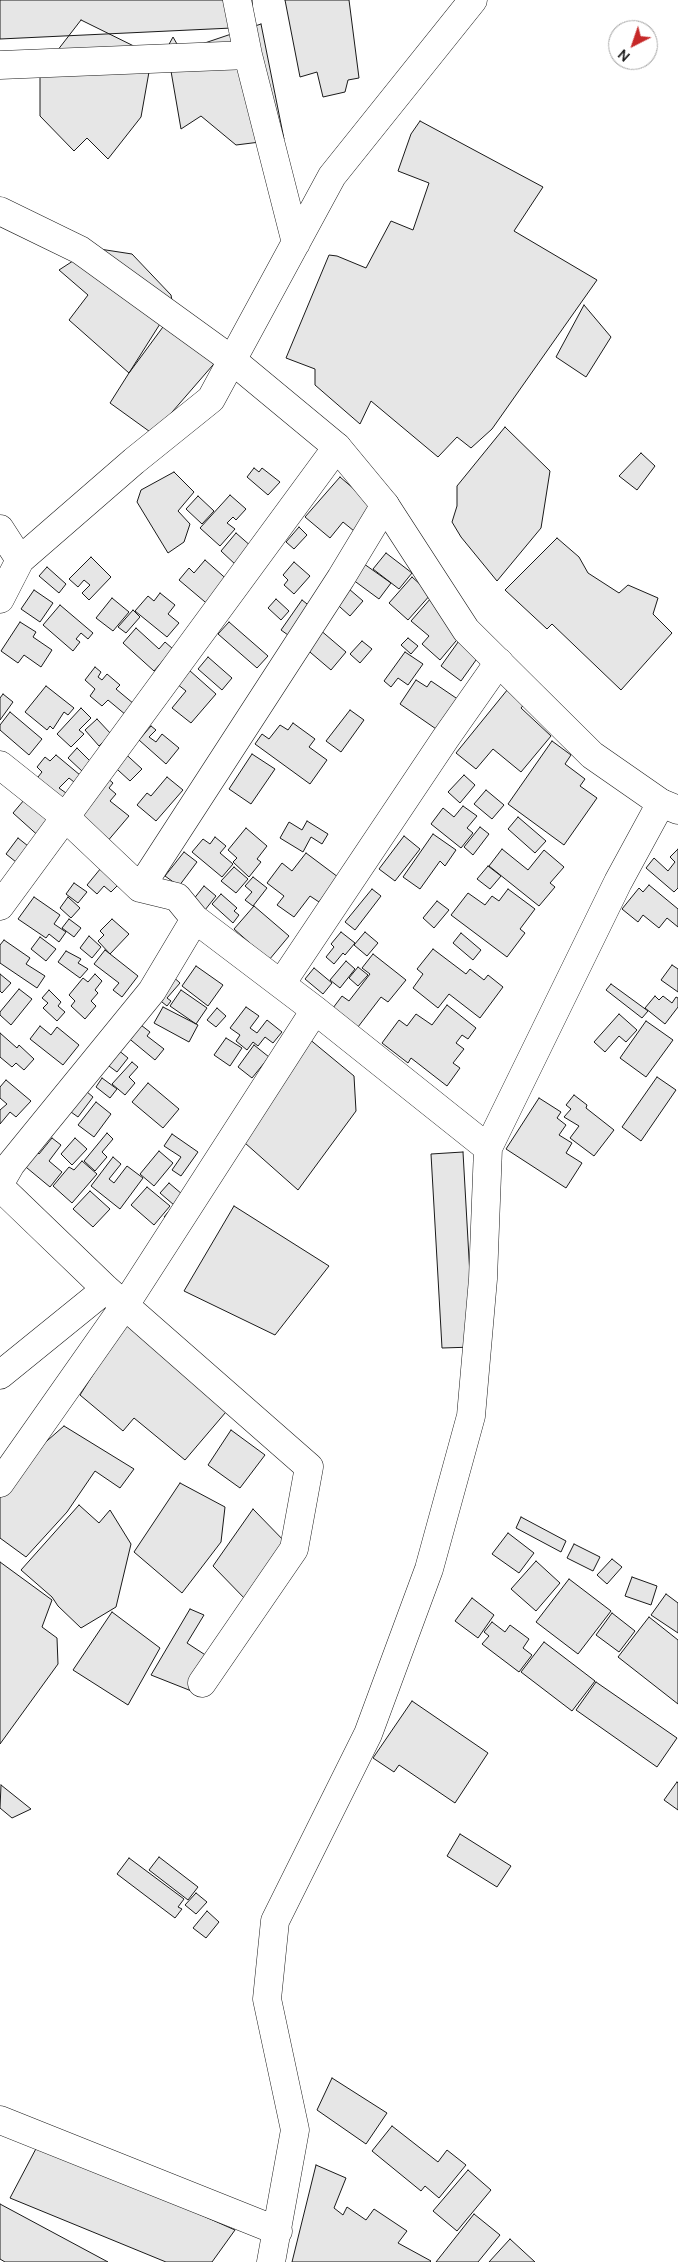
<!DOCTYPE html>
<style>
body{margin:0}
#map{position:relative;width:678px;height:2262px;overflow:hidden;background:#fff;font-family:Manrope,sans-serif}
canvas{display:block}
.north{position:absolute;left:608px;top:20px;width:50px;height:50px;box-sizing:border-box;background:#fff;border:1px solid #a3a3a3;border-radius:50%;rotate:221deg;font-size:14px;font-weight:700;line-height:20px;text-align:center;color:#1a1a1a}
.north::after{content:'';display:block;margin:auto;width:18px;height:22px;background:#c62828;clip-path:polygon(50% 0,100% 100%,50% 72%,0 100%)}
</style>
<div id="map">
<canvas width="678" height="2262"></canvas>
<div class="north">N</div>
</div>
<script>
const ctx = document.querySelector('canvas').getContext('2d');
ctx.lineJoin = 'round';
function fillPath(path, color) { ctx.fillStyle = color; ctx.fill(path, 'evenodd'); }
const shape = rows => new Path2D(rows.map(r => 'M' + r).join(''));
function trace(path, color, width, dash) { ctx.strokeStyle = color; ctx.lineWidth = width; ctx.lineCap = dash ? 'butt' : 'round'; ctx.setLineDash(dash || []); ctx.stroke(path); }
const building = shape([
 [0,0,252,0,253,27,0,39,0,0],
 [285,0,349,0,359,78,348,80,345,92,323,97,317,72,300,77,285,0],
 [81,20,152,55,141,117,108,159,87,138,74,151,40,116,40,73,81,20],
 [261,24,284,139,236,145,201,116,181,129,167,48,173,37,181,51,261,24],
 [420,121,543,187,514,231,597,280,492,429,471,448,457,437,438,457,371,401,360,424,315,385,315,369,286,358,329,255,337,256,366,268,391,221,413,230,429,183,398,171,411,134,420,121],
 [93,248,132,254,171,295,174,312,129,373,69,320,88,295,59,270,93,248],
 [584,305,611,337,586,377,556,357,584,305],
 [165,316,219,358,153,434,110,403,165,316],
 [505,427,550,471,541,528,497,581,461,537,452,522,457,506,457,486,505,427],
 [641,453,655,466,637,490,619,476,641,453],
 [254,468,259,472,262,468,280,482,268,495,247,477,254,468],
 [174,472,194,492,178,511,190,524,184,542,168,553,137,502,141,490,174,472],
 [340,477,375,507,354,531,343,522,330,538,305,517,340,477],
 [230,495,246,509,236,520,233,517,227,523,235,529,220,546,200,528,230,495],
 [198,496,214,511,202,524,186,509,198,496],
 [299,527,307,535,294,549,286,542,299,527],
 [236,533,252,547,236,565,221,551,236,533],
 [557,538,579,557,588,573,619,593,628,585,658,598,653,614,672,633,621,690,552,624,547,629,505,590,557,538],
 [386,553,412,573,399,589,373,569,386,553],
 [91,557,111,577,89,600,82,593,90,585,84,580,78,587,69,579,91,557],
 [357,559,391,583,379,599,345,574,357,559],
 [205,560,231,583,211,607,179,580,189,568,194,573,205,560],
 [294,562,310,576,294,594,284,585,288,580,283,575,294,562],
 [47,567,66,584,59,593,39,576,47,567],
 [412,577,431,594,408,620,389,603,412,577],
 [342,583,363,601,350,616,330,598,342,583],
 [34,590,53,603,40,622,21,609,34,590],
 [160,593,175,605,168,614,179,623,167,637,135,611,148,596,154,601,160,593],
 [112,598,129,612,113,631,96,618,112,598],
 [431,598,461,635,440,660,422,644,429,636,411,621,431,598],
 [276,599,289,611,281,620,268,608,276,599],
 [302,600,316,611,295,640,281,630,302,600],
 [60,605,93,633,88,639,81,633,76,639,80,642,73,651,43,625,60,605],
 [133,610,140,617,126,633,118,627,133,610],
 [20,622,36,632,33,637,52,650,41,667,24,655,18,663,1,651,20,622],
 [229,622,268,656,257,668,218,634,229,622],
 [136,628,159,649,165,642,173,649,154,671,123,643,136,628],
 [319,629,346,652,331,670,304,647,319,629],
 [408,638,418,646,411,654,401,645,408,638],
 [461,638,481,653,461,681,441,666,461,638],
 [362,641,372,649,360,663,350,654,362,641],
 [405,652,423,664,408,685,398,678,391,687,384,681,405,652],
 [208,657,232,678,222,690,198,669,208,657],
 [95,667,101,672,98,677,102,680,107,674,120,685,116,689,134,704,126,715,108,700,102,706,90,696,95,689,85,680,95,667],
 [189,670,216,694,191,723,172,708,186,691,177,684,189,670],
 [416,680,427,687,431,681,459,700,439,731,400,704,416,680],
 [46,686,74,708,68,715,64,712,53,729,50,726,47,730,25,712,46,686],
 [508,689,526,702,521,708,551,736,521,772,493,749,476,769,456,753,508,689],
 [3,694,13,702,0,720,0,698,3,694],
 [81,708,91,718,79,730,84,734,71,747,57,734,81,708],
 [350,710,364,720,341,752,326,741,350,710],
 [10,712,42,739,29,755,0,730,0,725,10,712],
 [97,719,111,734,99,746,85,730,97,719],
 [293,723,315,739,309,747,327,760,310,784,255,744,262,734,269,739,280,725,288,730,293,723],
 [151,726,156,730,149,737,156,742,162,734,179,748,166,764,139,740,151,726],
 [552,741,571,755,565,764,585,779,580,786,597,798,564,845,508,804,552,741],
 [77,748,92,763,83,772,68,758,77,748],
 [119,748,142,769,130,781,108,761,119,748],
 [252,754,275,769,251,804,229,789,252,754],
 [56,755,80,775,74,782,69,778,59,788,66,793,58,803,34,782,42,772,37,767,45,757,50,761,56,755],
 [464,775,475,785,460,803,448,792,464,775],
 [106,777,113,783,109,788,116,794,110,801,129,816,106,843,73,815,106,777],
 [167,777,183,790,156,821,137,805,147,793,151,796,167,777],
 [486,790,504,805,492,819,474,804,486,790],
 [30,793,58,820,42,839,13,813,30,793],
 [463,806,477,816,467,828,473,833,461,848,431,824,443,808,454,817,463,806],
 [518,817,546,841,535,853,508,829,518,817],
 [307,821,328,834,322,844,311,837,303,852,280,838,289,822,302,830,307,821],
 [480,827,489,834,473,855,464,847,480,827],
 [246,828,267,846,257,859,261,862,249,877,233,862,237,858,228,850,246,828],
 [433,834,456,850,445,866,440,861,420,889,403,877,433,834],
 [404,836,420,849,395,881,379,869,404,836],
 [215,837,226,846,220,853,233,864,222,877,192,852,203,839,210,844,215,837],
 [18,838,33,850,21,866,6,854,18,838],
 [502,849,528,870,544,850,564,867,550,883,555,887,539,906,489,866,502,849],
 [678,849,678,888,674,892,646,868,654,858,668,871,675,862,670,857,678,849],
 [184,852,197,862,179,886,165,876,184,852],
 [306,853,338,877,319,902,310,896,294,917,277,905,284,896,267,883,282,863,292,871,306,853],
 [488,866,501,876,490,889,477,879,488,866],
 [234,867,248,879,236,893,221,881,234,867],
 [101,868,119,884,111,892,104,886,97,894,87,885,101,868],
 [253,877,267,888,253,906,245,900,252,892,245,886,253,877],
 [74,883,87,892,78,903,66,894,74,883],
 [649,885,678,909,678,927,667,918,659,928,643,915,638,922,622,909,639,888,643,892,649,885],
 [204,886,216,896,205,910,193,900,204,886],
 [372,889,381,896,355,930,345,922,372,889],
 [508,889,535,909,520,929,525,933,507,957,451,915,468,893,485,905,492,896,499,901,508,889],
 [221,894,237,908,234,911,239,915,233,923,212,904,221,894],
 [34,897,60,915,54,924,66,932,59,942,49,934,46,938,18,919,34,897],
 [68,897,80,908,71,918,60,908,68,897],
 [437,901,449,910,434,928,423,918,437,901],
 [254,906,289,936,269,960,234,929,254,906],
 [69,919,81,928,74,937,62,928,69,919],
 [112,919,129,934,110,954,98,941,104,935,100,931,112,919],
 [341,932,355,943,345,955,343,953,334,964,326,957,334,947,331,944,341,932],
 [365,932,378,943,367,956,354,945,365,932],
 [461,933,481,950,473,960,453,943,461,933],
 [89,936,101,947,92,958,80,948,89,936],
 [40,937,56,949,46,961,31,949,40,937],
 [4,940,30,958,26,964,45,976,37,988,0,963,0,945,4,940],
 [433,949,466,974,470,969,484,980,488,975,503,987,480,1018,449,994,438,1008,413,988,423,974,417,969,433,949],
 [105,950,138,976,122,997,113,990,119,983,94,964,105,950],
 [66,951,81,959,78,963,88,969,80,978,58,962,66,951],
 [373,954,406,980,388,1002,381,997,358,1027,333,1008,342,996,349,1001,370,974,362,968,373,954],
 [346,961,355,969,340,988,330,980,346,961],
 [672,965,678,969,678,992,661,980,672,965],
 [196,966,223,985,208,1006,182,986,196,966],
 [358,967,368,975,358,986,349,978,358,967],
 [314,968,332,983,323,994,305,979,314,968],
 [0,974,11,983,2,993,0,991,0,974],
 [95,974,102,981,95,990,98,993,91,1001,96,1006,85,1019,71,1006,75,1001,69,995,83,978,88,982,95,974],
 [170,974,180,983,167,998,171,1001,167,1006,152,994,170,974],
 [611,984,648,1011,642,1018,606,990,611,984],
 [19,989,32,999,11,1025,0,1015,0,1012,19,989],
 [49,990,61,1002,58,1006,65,1012,57,1021,43,1008,48,1003,42,998,49,990],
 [181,990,207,1008,196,1024,170,1006,181,990],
 [655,996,659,1000,663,996,672,1003,676,997,678,998,678,1007,665,1024,645,1008,655,996],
 [447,1005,476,1028,468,1039,462,1035,456,1043,464,1049,453,1063,460,1068,447,1086,411,1058,408,1063,382,1043,399,1020,407,1026,416,1014,432,1025,447,1005],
 [163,1007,198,1025,189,1042,154,1023,163,1007],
 [246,1007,259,1016,250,1028,257,1033,267,1020,282,1032,273,1043,265,1037,258,1046,253,1042,247,1050,236,1041,240,1035,230,1028,246,1007],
 [217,1008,226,1016,216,1027,207,1020,217,1008],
 [619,1014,637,1030,626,1042,619,1036,605,1052,594,1042,619,1014],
 [646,1021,673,1040,646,1077,620,1058,646,1021],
 [137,1022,150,1032,147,1036,164,1049,155,1060,126,1036,137,1022],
 [40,1026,51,1035,57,1027,79,1045,63,1065,30,1039,40,1026],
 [0,1033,17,1048,19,1045,34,1059,24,1070,16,1063,12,1067,0,1057,0,1033],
 [226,1038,242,1048,230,1066,214,1055,226,1038],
 [308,1038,354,1076,356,1111,298,1190,245,1143,308,1038],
 [112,1045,128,1058,117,1072,101,1060,112,1045],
 [254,1045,269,1057,252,1078,238,1067,254,1045],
 [132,1062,138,1067,129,1077,135,1083,125,1095,112,1084,132,1062],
 [657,1077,676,1090,641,1141,622,1127,657,1077],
 [102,1078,117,1089,110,1098,96,1087,102,1078],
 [6,1080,31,1101,16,1117,10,1112,0,1124,0,1110,7,1104,0,1098,0,1087,6,1080],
 [148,1083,179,1109,163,1128,132,1102,148,1083],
 [80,1086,93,1097,78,1117,64,1107,80,1086],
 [574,1095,587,1105,586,1108,614,1130,594,1156,570,1138,579,1126,564,1117,571,1109,566,1105,574,1095],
 [539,1098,561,1112,557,1118,566,1125,559,1135,572,1143,566,1153,582,1163,566,1188,506,1149,539,1098],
 [96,1102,111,1114,94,1137,78,1125,96,1102],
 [107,1133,113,1139,102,1152,107,1157,95,1171,84,1161,107,1133],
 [172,1134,198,1152,181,1176,172,1170,181,1157,164,1146,172,1134],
 [52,1138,61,1145,49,1161,62,1172,50,1187,21,1163,33,1148,39,1154,52,1138],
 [75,1138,87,1149,72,1165,61,1154,75,1138],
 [159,1151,173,1163,154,1186,140,1174,159,1151],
 [463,1152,474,1347,442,1348,431,1154,463,1152],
 [113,1157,121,1164,109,1179,114,1183,127,1166,143,1178,120,1209,91,1186,113,1157],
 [82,1161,97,1174,72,1203,53,1186,69,1167,74,1170,82,1161],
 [169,1183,189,1200,171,1222,164,1217,174,1205,160,1193,169,1183],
 [147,1187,170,1206,154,1225,131,1205,147,1187],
 [90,1191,110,1209,93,1227,73,1209,90,1191],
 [234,1206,329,1266,275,1335,184,1291,234,1206],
 [127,1321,237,1399,185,1460,134,1418,123,1431,80,1395,127,1321],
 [64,1426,134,1469,120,1488,95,1471,67,1512,26,1557,0,1538,0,1497,32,1454,64,1426],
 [231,1430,265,1455,240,1488,208,1465,231,1430],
 [180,1483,225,1507,221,1542,182,1593,134,1552,180,1483],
 [79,1505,99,1523,110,1510,131,1544,116,1607,81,1628,58,1606,52,1597,21,1570,79,1505],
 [253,1509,289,1546,248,1602,213,1566,253,1509],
 [521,1517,566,1541,561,1552,516,1528,521,1517],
 [508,1533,534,1553,519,1573,492,1554,508,1533],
 [574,1544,600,1557,593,1571,567,1558,574,1544],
 [612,1559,622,1567,607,1584,597,1575,612,1559],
 [536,1561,560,1583,536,1611,511,1589,536,1561],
 [0,1562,52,1600,42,1627,57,1638,58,1664,0,1744,0,1562],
 [632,1577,657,1586,651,1605,625,1596,632,1577],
 [569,1579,611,1611,578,1654,536,1622,569,1579],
 [666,1594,678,1603,678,1633,651,1615,666,1594],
 [472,1598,494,1615,478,1638,455,1621,472,1598],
 [190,1609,204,1615,187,1643,210,1658,194,1692,151,1675,190,1609],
 [112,1612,160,1648,128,1705,73,1670,112,1612],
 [612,1613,635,1631,619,1652,596,1635,612,1613],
 [649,1617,678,1640,678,1704,618,1657,649,1617],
 [492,1622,505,1632,510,1625,529,1639,523,1648,532,1655,519,1672,482,1644,489,1636,484,1632,492,1622],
 [544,1642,595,1681,572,1711,521,1672,544,1642],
 [596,1682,677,1738,657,1767,576,1710,596,1682],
 [412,1701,488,1753,455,1803,399,1765,394,1772,373,1758,412,1701],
 [677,1782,678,1783,678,1810,664,1800,677,1782],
 [1,1785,31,1809,12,1818,0,1808,1,1785],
 [460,1834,511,1866,497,1887,447,1856,460,1834],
 [159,1857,198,1887,188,1900,149,1870,159,1857],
 [129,1858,184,1899,178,1907,182,1909,175,1918,117,1874,129,1858],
 [196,1893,207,1902,196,1914,185,1905,196,1893],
 [207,1911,219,1922,206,1938,193,1928,207,1911],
 [332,2078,387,2113,366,2144,317,2110,332,2078],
 [392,2126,438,2162,447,2150,466,2165,439,2198,425,2186,421,2191,372,2151,392,2126],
 [39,2143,235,2230,212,2262,166,2262,10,2198,39,2143],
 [316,2165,346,2178,334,2208,343,2215,347,2207,366,2220,374,2209,407,2231,398,2243,431,2261,430,2262,292,2262,316,2165],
 [468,2170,491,2190,457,2231,433,2211,468,2170],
 [0,2204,108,2262,5,2262,0,2259,0,2204],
 [474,2214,500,2235,478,2262,436,2262,474,2214],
 [510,2239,535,2262,489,2262,510,2239]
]);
const street = shape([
 [237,0,248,55,296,243],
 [0,65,248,55],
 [0,529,20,560],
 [0,599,20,560,134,461,211,399,332,176,473,0],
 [0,765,64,816,140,888,177,897,195,919,315,1010,488,1148],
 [140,888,341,578,385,505],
 [0,906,337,447],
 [281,984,445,739,499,662],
 [0,1183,11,1164,152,991,195,919],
 [0,1187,106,1289,309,1467,294,1549,202,1683],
 [0,1375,106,1289],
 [0,1483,125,1305,315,1010],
 [0,2120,278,2231],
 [271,2262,295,2130,267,1999,275,1921,368,1734,429,1569,471,1416,483,1279,488,1148,618,882,661,803]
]);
const secondary = shape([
 [0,211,80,250,232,360,337,447,385,505,466,630,592,755,661,803,678,810]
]);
fillPath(building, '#e6e6e6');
trace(building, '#1a1a1a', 1);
trace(street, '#1a1a1a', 29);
trace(secondary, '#1a1a1a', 29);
trace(street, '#fff', 28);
trace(secondary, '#fff', 28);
</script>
